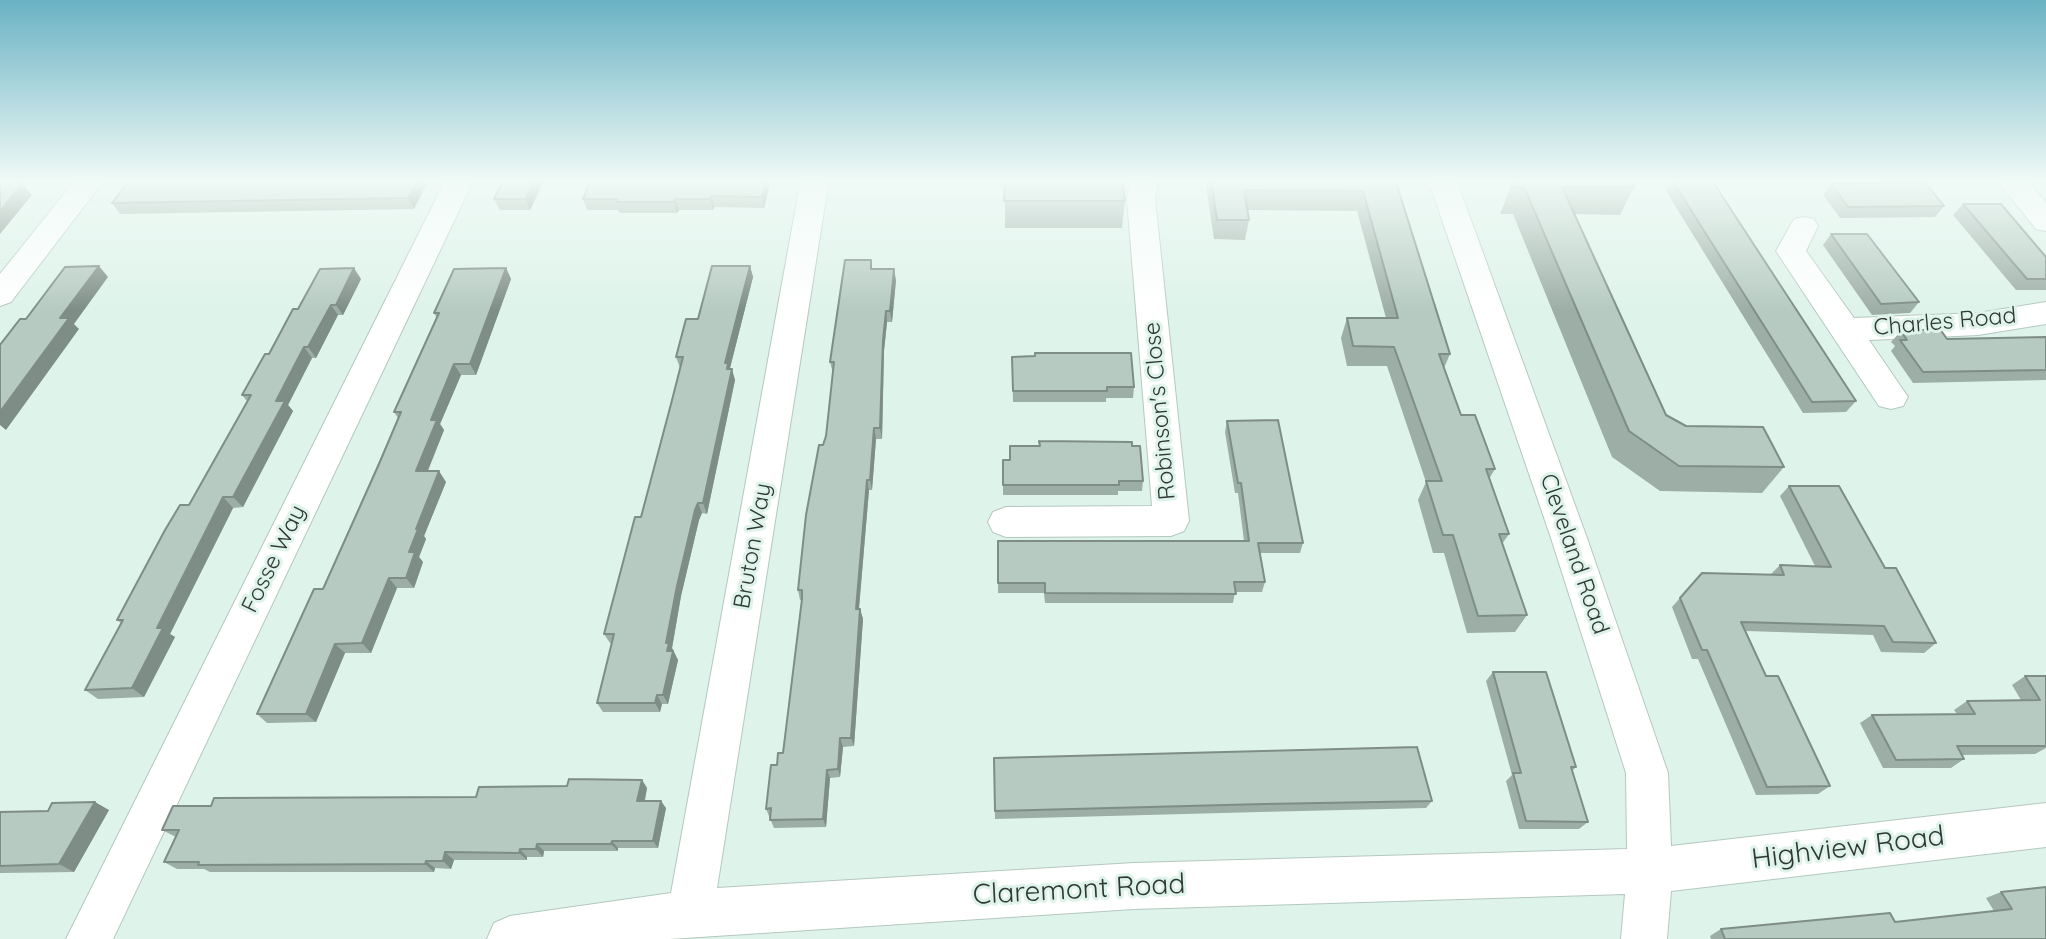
<!DOCTYPE html>
<style>
body{margin:0}
canvas{display:block;background:#def3ea}
</style>
<canvas width="2046" height="939"></canvas>
<script>
const ctx = document.querySelector('canvas').getContext('2d');
ctx.lineJoin = 'round';
const shape = rows => new Path2D(rows.map(r => 'M' + r).join(''));
function trace(path, color, width, dash) { ctx.strokeStyle = color; ctx.lineWidth = width; ctx.lineCap = dash ? 'butt' : 'round'; ctx.setLineDash(dash || []); ctx.stroke(path); }
function fillPath(path, color) { ctx.fillStyle = color; ctx.fill(path, 'evenodd'); }
function label(font, color, halo, rows, align = 'center') {
  ctx.font = font + ' Quicksand,sans-serif'; ctx.lineWidth = 6; ctx.setLineDash([]); ctx.textBaseline = 'middle'; ctx.strokeStyle = halo; ctx.fillStyle = color; for (const [text, x, y, turn = 0] of rows) {
    ctx.save(); ctx.translate(x, y); ctx.rotate((+turn || 0) * Math.PI / 180); ctx.textAlign = isNaN(turn) ? turn : align; if (halo) ctx.strokeText(text, 0, 0); ctx.fillText(text, 0, 0); ctx.restore();
  }
}
const minor = shape([
 [76,179,105,179,11,302,0,306,0,274,76,179],
 [446,179,474,179,113,939,66,939,446,179],
 [801,179,829,179,717,888,1134,863,1627,849,1626,773,1551,538,1428,179,1456,179,1587,538,1668,773,1671,846,2046,803,2046,847,1671,891,1667,939,1621,939,1625,894,1134,909,669,939,487,939,494,923,510,916,671,893,801,179],
 [1130,179,1158,179,1155,199,1189,521,1184,531,1171,536,1006,537,993,532,988,522,993,512,1006,507,1152,506,1127,199,1130,179],
 [1996,179,2025,179,2046,203,2046,231,2036,229,1996,179],
 [1804,217,1814,219,1818,226,1806,251,1854,318,1978,313,2046,302,2046,324,1978,335,1869,340,1908,397,1903,406,1891,409,1879,406,1776,251,1794,219,1804,217]
]);
const wall = shape([
 [1005,179,1125,201,1122,228,1005,228],
 [1207,179,1395,179,1450,354,1444,368,1461,415,1495,469,1489,479,1509,534,1502,544,1527,615,1515,632,1467,633,1444,553,1433,553,1418,500,1426,482,1387,366,1347,366,1341,338,1347,318,1386,318,1357,211,1248,210,1249,220,1245,240,1214,239,1206,186],
 [1672,180,1856,401,1846,412,1803,413,1666,191],
 [770,184,764,208,714,207,713,210,679,210,677,213,620,213,618,210,587,210,583,199],
 [1831,184,1944,206,1935,217,1840,218,1823,195],
 [426,185,414,209,120,214,112,203],
 [542,185,530,210,500,210,494,199],
 [1511,187,1634,187,1620,215,1574,214,1666,415,1686,426,1784,467,1762,493,1660,491,1612,457,1513,214,1500,214],
 [1963,204,2046,257,2046,290,2016,290,1953,215],
 [1831,234,1919,302,1910,313,1872,315,1823,245],
 [871,260,872,269,896,280,892,322,887,322,884,351,882,439,876,439,872,490,869,490,859,609,860,609,863,619,854,746,843,747,840,777,830,778,826,827,774,828,766,809,777,765,783,753,802,600,800,600,798,590,826,436,833,373,830,362],
 [750,266,753,277,730,368,735,380,707,514,702,513,699,520,681,596,672,648,678,660,668,704,662,704,660,712,603,712,597,703,612,643,610,643,604,634,641,517,680,368,676,357,698,319],
 [506,268,511,279,476,375,461,375,440,424,444,430,428,471,446,482,424,536,426,539,419,557,423,562,414,588,397,588,371,653,345,653,316,722,267,723,257,714,323,589,398,418,394,412,437,318,434,313],
 [361,279,343,315,338,315,316,358,312,358,288,405,293,411,243,507,233,508,170,634,175,637,144,697,98,699,85,690,121,623,117,620,189,505,247,401,242,395,298,309],
 [1901,331,1947,339,2046,337,2046,380,1913,383,1891,351,1895,346,1891,342],
 [1012,357,1134,387,1133,398,1106,398,1106,402,1013,402],
 [1227,421,1303,543,1300,553,1260,553,1265,582,1262,592,1235,592,1233,603,1045,603,1044,593,998,593,998,583,1244,541,1238,493,1235,493,1225,432],
 [1132,446,1143,481,1142,491,1118,491,1118,495,1003,495,1003,460],
 [1789,486,1885,568,1936,643,1924,653,1881,652,1873,635,1746,631,1766,676,1830,786,1818,794,1756,795,1698,659,1692,659,1672,607,1702,573,1770,575,1780,565,1815,566,1780,496],
 [1493,672,1576,767,1572,771,1588,822,1579,829,1519,829,1506,781,1512,775,1486,681],
 [2025,676,2046,676,2046,748,2035,754,1961,755,1964,759,1951,768,1883,768,1860,723,1872,715,1957,714,1954,710,1967,701,2021,700,2012,685],
 [994,758,1432,801,1426,808,1260,812,995,819],
 [642,780,647,788,645,801,666,808,658,848,618,848,618,851,544,851,543,857,527,857,527,860,454,860,451,869,435,868,434,872,210,872,204,869,177,869,164,862,176,837,162,830,211,806,476,797,567,786],
 [109,810,74,872,0,873,0,812],
 [2001,892,2046,939,1711,939,1710,936,1721,929,1895,922,1994,911,1986,898]
]);
const shadedWall = shape([
 [418,179,423,179,426,185,414,209,408,198],
 [534,179,540,179,542,185,530,210,526,199],
 [766,179,769,179,770,184,764,208,762,197],
 [22,184,32,195,0,234,0,211],
 [711,196,714,207,713,210,710,199],
 [675,199,679,210,677,213,674,202],
 [99,266,108,277,74,324,79,329,6,430,0,425,0,412,60,318],
 [750,266,753,277,730,368,731,372,732,369,735,380,707,514,703,503,725,363],
 [354,268,361,279,343,315,336,305],
 [506,268,511,279,476,375,470,364],
 [894,269,896,280,892,322,890,311],
 [331,305,338,315,316,358,308,347],
 [886,311,887,322,884,351,882,439,880,428,883,340],
 [304,347,312,358,288,405,293,411,243,507,233,497,276,401],
 [454,364,461,375,440,424,444,430,423,482,416,471,431,420],
 [874,428,876,439,872,490,870,480],
 [439,471,446,482,424,536,426,539,419,557,423,562,414,588,406,578,409,552,416,529],
 [867,480,869,490,858,619,856,609],
 [223,497,233,508,170,634,175,637,144,697,132,688,157,628],
 [698,503,702,513,699,520,681,596,672,648,678,660,668,704,663,695,667,651,666,643,677,586,695,510],
 [389,578,397,588,371,653,362,643],
 [860,609,863,619,854,746,851,738],
 [335,644,345,653,316,722,306,714],
 [657,695,662,704,660,712,655,703],
 [840,738,843,747,840,777,838,769],
 [827,770,830,778,826,827,823,819],
 [642,780,647,788,643,808,637,801],
 [661,801,666,808,658,848,653,841],
 [95,802,109,810,74,872,59,864],
 [612,841,618,848,618,851,611,844],
 [537,844,544,851,543,857,536,849],
 [520,849,527,857,527,860,519,853],
 [445,852,454,860,451,869,443,861],
 [426,861,435,868,434,872,425,864]
]);
const building = shape([
 [0,179,17,179,22,184,0,211,0,179],
 [130,179,418,179,408,198,112,203,130,179],
 [504,179,534,179,526,199,494,199,504,179],
 [591,179,766,179,762,197,711,196,710,199,675,199,674,202,616,202,617,199,583,199,591,179],
 [1005,179,1122,179,1125,201,1004,201,1005,179],
 [1211,179,1395,179,1450,354,1439,354,1461,415,1475,415,1495,469,1486,469,1509,534,1499,534,1527,615,1478,616,1453,535,1443,535,1426,481,1442,481,1394,347,1353,346,1347,318,1398,318,1363,191,1244,190,1249,220,1217,220,1211,179],
 [1521,179,1630,179,1634,187,1562,187,1666,415,1686,426,1763,427,1784,467,1679,466,1629,431,1524,187,1511,187,1521,179],
 [1711,179,1856,401,1812,402,1672,180,1711,179],
 [1925,182,1944,206,1848,207,1831,184,1925,182],
 [1963,204,2001,204,2046,257,2046,279,2027,279,1963,204],
 [1831,234,1867,234,1919,302,1881,304,1831,234],
 [845,260,871,260,871,269,894,269,890,311,886,311,883,340,880,428,874,428,870,480,867,480,856,609,860,609,851,738,840,738,838,769,827,770,823,819,770,820,771,808,766,809,771,765,777,765,778,753,783,753,802,599,802,590,798,590,806,515,819,445,823,445,826,436,834,362,830,362,845,260],
 [99,266,60,318,69,318,0,412,0,345,20,319,26,319,65,267,99,266],
 [712,266,750,266,725,363,728,363,727,369,732,369,703,503,698,503,695,510,677,586,666,643,669,643,667,651,673,651,663,695,657,695,655,703,597,703,614,634,604,634,635,517,641,517,671,404,683,357,676,357,686,319,698,319,712,266],
 [354,268,336,305,331,305,308,347,304,347,276,401,285,401,233,497,223,497,157,628,163,628,132,688,85,690,123,620,117,620,165,530,180,505,189,505,251,395,242,395,265,354,269,354,293,309,298,309,320,269,354,268],
 [506,268,470,364,454,364,431,420,437,420,416,471,439,471,416,529,418,529,409,552,415,552,406,578,389,578,362,643,335,644,306,714,257,714,314,589,323,589,379,464,401,412,394,412,439,313,434,313,454,269,506,268],
 [1940,329,1947,339,2046,337,2046,370,1923,372,1900,340,1907,340,1901,331,1940,329],
 [1035,353,1131,353,1134,387,1107,387,1107,391,1013,391,1012,357,1035,356,1035,353],
 [1278,420,1303,543,1258,543,1265,582,1234,582,1236,594,1045,593,1045,583,998,583,998,541,1249,541,1241,483,1238,483,1227,421,1278,420],
 [1039,441,1132,442,1132,446,1140,446,1143,481,1119,481,1119,485,1003,485,1003,460,1010,460,1010,446,1040,446,1039,441],
 [1789,486,1839,486,1885,568,1896,568,1936,643,1893,642,1884,626,1741,622,1766,676,1778,676,1830,786,1767,787,1707,650,1702,650,1680,598,1702,573,1784,575,1780,565,1831,567,1789,486],
 [1493,672,1546,672,1576,767,1571,767,1588,822,1526,821,1513,773,1521,773,1493,672],
 [2025,676,2046,676,2046,746,1957,746,1964,759,1896,760,1872,715,1975,714,1967,701,2040,700,2025,676],
 [1417,747,1432,801,1264,804,995,811,994,758,1417,747],
 [569,779,642,780,637,801,661,801,653,841,612,841,611,844,537,844,536,849,520,849,519,853,445,852,443,861,426,861,425,864,198,865,199,862,164,862,179,830,162,830,173,806,211,806,214,798,476,797,479,787,567,786,569,779],
 [95,802,59,864,0,866,0,812,48,811,52,803,95,802],
 [2046,887,2046,939,1725,939,1721,929,1890,913,1895,922,2012,909,2001,892,2046,887]
]);
const streetNames = [
 ["Charles Road",1945,322,-5],
 ["Robinson's Close",1160,411,-95],
 ["Bruton Way",753,546,-80],
 ["Cleveland Road",1574,554,71],
 ["Fosse Way",274,559,-64]
];
const nearStreetnames = [
 ["Highview Road",1848,848,-7],
 ["Claremont Road",1079,890,-3]
];
trace(minor, '#b4c8bf', 2);
fillPath(minor, '#fff');
fillPath(wall, '#9daea6');
fillPath(shadedWall, '#7f8d87');
fillPath(building, '#b6cac1');
trace(building, '#7f8d87', 2);
const sky = ctx.createLinearGradient(0, 0, 0, 311);
sky.addColorStop(0, '#6ab2c4');
sky.addColorStop(0.58, '#f0faf6');
sky.addColorStop(1, '#f0faf600');
ctx.fillStyle = sky;
ctx.fillRect(0, 0, 2046, 311);
label('23px', '#303835', '#def3ea', streetNames);
label('28px', '#303835', '#def3ea', nearStreetnames);
</script>
